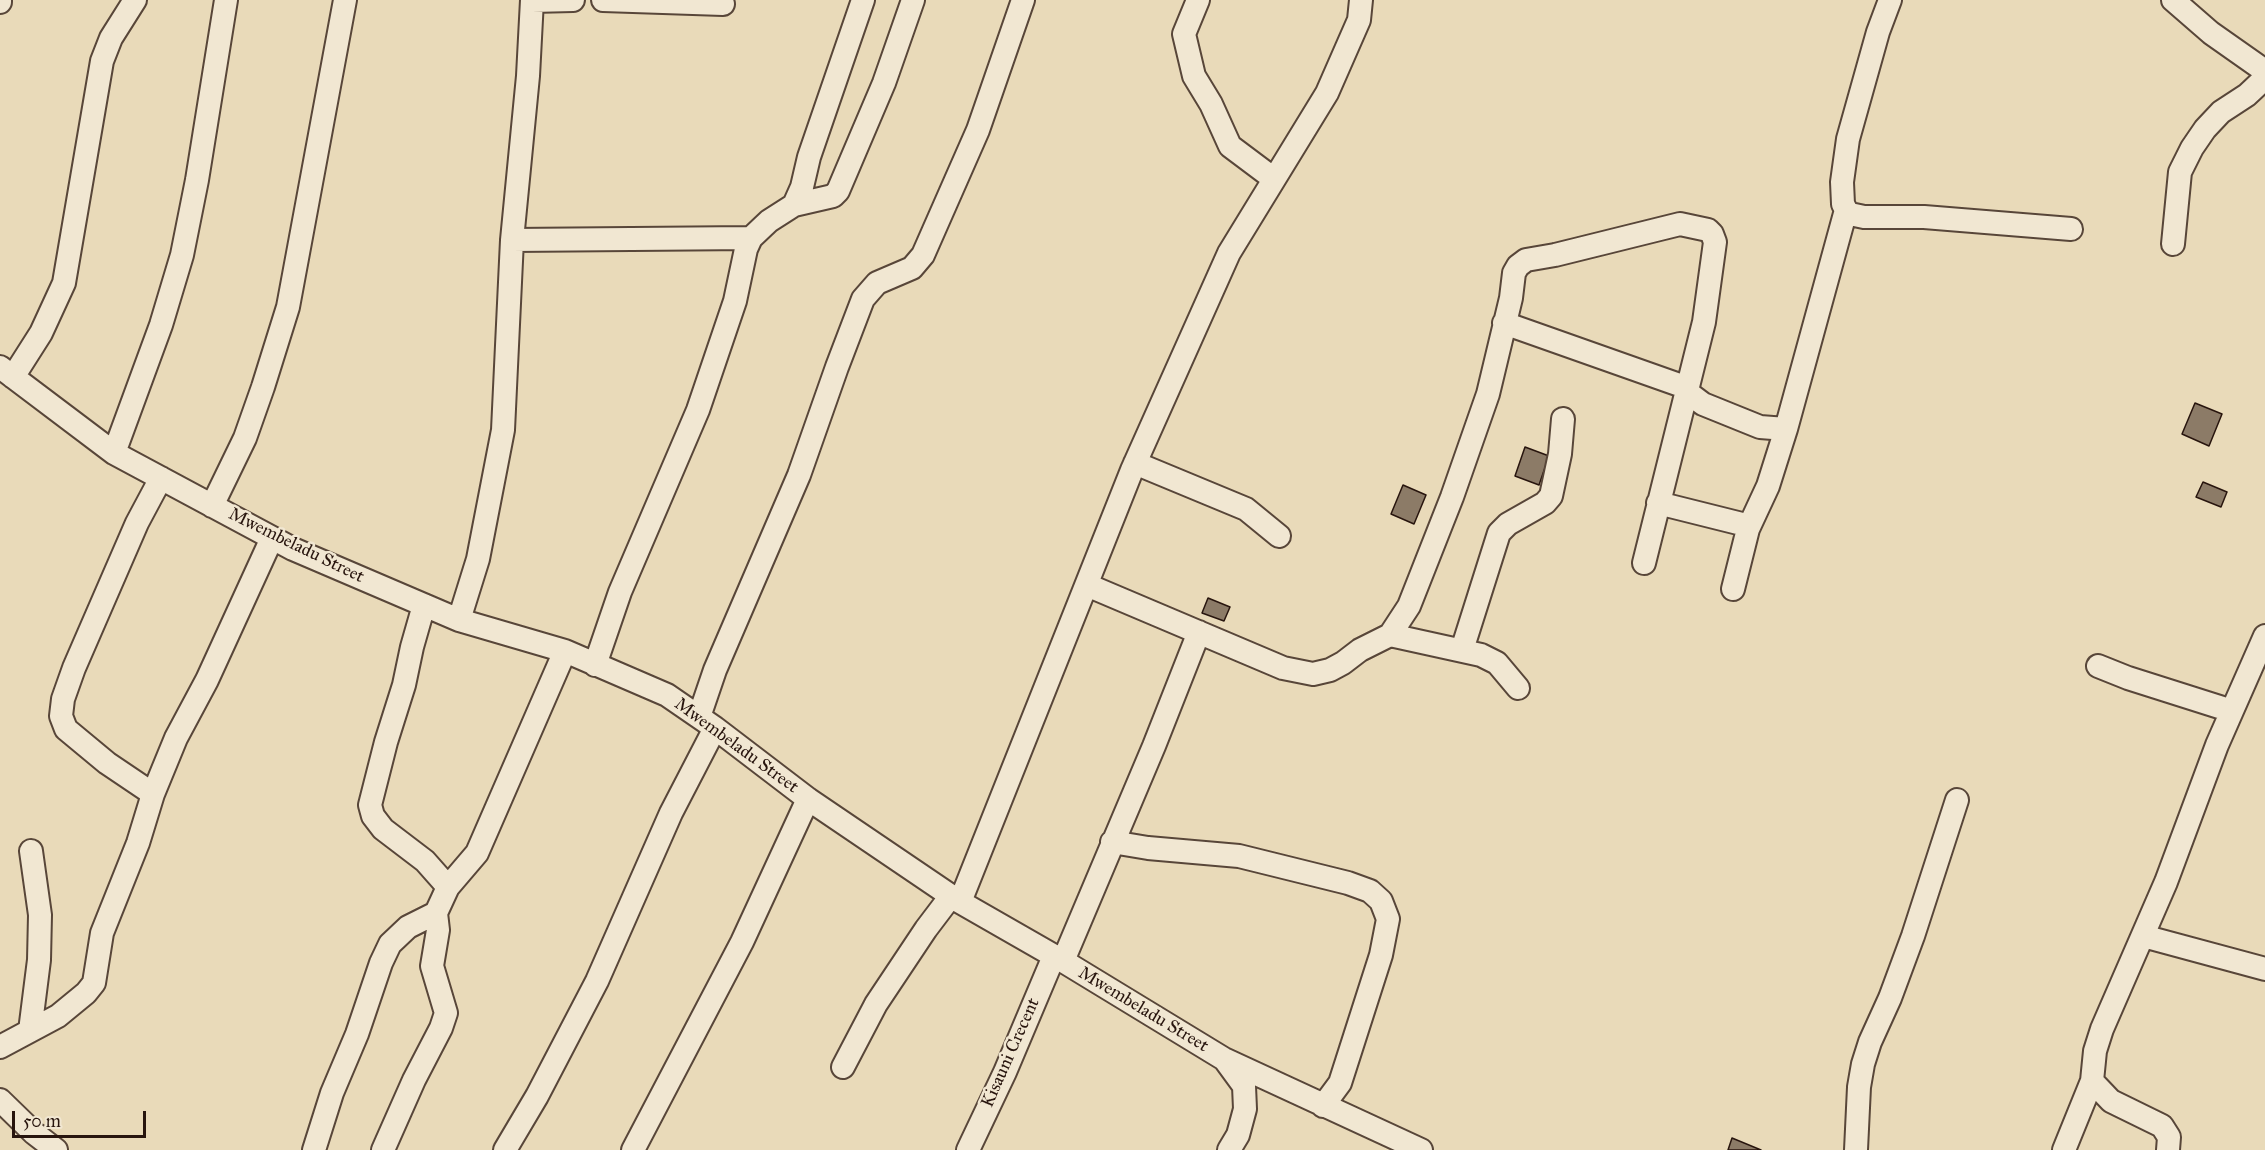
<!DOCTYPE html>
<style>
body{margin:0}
#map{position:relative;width:2265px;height:1150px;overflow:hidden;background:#e9dab9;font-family:"IM FELL Great Primer",serif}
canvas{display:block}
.scale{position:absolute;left:12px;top:1111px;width:134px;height:27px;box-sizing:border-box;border:3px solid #28150e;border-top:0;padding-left:8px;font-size:18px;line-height:21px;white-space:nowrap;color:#28150e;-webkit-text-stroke:4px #f1e7d2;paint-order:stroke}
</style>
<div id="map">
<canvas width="2265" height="1150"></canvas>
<div class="scale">50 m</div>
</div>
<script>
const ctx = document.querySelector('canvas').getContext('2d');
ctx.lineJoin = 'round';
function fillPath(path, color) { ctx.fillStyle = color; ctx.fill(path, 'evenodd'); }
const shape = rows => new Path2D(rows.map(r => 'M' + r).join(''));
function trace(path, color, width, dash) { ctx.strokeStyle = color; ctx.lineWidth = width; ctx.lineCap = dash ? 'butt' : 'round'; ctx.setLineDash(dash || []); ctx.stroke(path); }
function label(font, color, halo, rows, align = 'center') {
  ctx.font = font + ' "IM FELL Great Primer",serif'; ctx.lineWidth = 5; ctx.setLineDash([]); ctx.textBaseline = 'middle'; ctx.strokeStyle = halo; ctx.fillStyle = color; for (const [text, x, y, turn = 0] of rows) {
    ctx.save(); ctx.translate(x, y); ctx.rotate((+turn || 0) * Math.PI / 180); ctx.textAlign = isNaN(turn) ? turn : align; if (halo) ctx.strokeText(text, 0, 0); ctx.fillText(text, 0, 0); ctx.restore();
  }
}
const building = shape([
 [2195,403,2222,414,2209,446,2182,434,2195,403],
 [1525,447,1549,456,1539,485,1515,476,1525,447],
 [2203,482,2227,492,2221,507,2196,497,2203,482],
 [1403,485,1426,495,1414,524,1391,514,1403,485],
 [1208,598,1230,607,1224,621,1202,613,1208,598],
 [1732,1138,1761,1150,1728,1150,1732,1138]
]);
const minor = shape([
 [603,0,723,4],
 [1198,0,1184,34,1194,76,1211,104,1230,146,1274,179],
 [1890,0,1878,32,1848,139,1842,182,1843,204,1846,210,1850,214,1864,217,1924,217,2071,229],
 [2173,0,2211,33,2265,71],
 [532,1,573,0],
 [0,2,0,0],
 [794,205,802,187,809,157,863,0],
 [512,240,751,238],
 [2173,244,2180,172,2192,148,2205,129,2221,112,2247,95,2265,78],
 [1504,323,1688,388],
 [0,367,114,453,293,549,459,620,565,651,667,695,715,728,808,799,960,902,1063,961,1224,1059,1421,1150],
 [13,377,41,333,64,283,102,61,111,38,135,0],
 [1687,392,1703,404,1760,427,1786,429],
 [114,453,161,325,182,255,197,180,226,0],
 [1135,463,1246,509,1279,536],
 [1658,503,1742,524,1748,529,1733,589],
 [212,506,245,438,263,387,288,307,345,0],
 [1748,529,1768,486,1786,429,1846,210],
 [1087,585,1283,668,1313,674,1330,670,1343,663,1360,650,1390,635,1409,606,1452,497,1488,394,1511,298,1514,273,1518,266,1526,260,1555,255,1680,224,1708,230,1712,234,1715,242,1704,322,1644,563],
 [424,605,412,647,404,685,386,742,370,805,373,816,383,829,425,861,448,887],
 [459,620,478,559,503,430,512,240,528,76,532,0],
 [1390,635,1481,655,1497,663,1518,688],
 [1462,650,1499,533,1508,524,1545,503,1551,496,1560,454,1563,419],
 [595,665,620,592,698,410,735,301,746,249,751,238,769,221,794,205,833,196,838,191,884,83,913,0],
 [2098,666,2128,678,2232,711],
 [699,717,715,670,799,475,837,367,863,299,877,283,912,268,923,255,978,130,1023,0],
 [153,794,107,763,66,729,61,716,63,699,74,668,137,523,161,478],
 [1112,842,1148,848,1239,856,1348,883,1370,891,1381,901,1388,919,1381,955,1340,1083,1323,1106],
 [960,902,1132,470,1229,253,1327,93,1359,20,1361,0],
 [2143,936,2265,969],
 [1063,961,1154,746,1199,632],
 [30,1031,39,960,40,915,31,851],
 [0,1047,58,1016,86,993,94,983,102,933,138,843,153,794,176,738,207,680,272,538],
 [1225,1060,1244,1086,1245,1109,1238,1135,1229,1150],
 [843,1067,876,1004,926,929,951,896],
 [0,1100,34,1133,56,1150],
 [314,1150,332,1093,357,1034,381,963,390,944,408,927,436,913],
 [383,1150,414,1080,441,1028,446,1013,432,966,438,930,436,913,448,887,477,853,565,651],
 [505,1150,537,1096,597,981,671,813,715,728],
 [633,1150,742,942,808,799],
 [968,1150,1005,1072,1054,956],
 [1856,1150,1859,1087,1863,1064,1870,1042,1890,998,1913,936,1957,800],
 [2064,1150,2092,1081],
 [2168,1150,2169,1137,2162,1126,2111,1101,2092,1081,2095,1051,2102,1029,2166,882,2217,745,2265,636]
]);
const streetNames = [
 ["Mwembeladu Street",296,546,26],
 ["Mwembeladu Street",736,746,36],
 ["Mwembeladu Street",1143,1010,31],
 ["Kisauni Crecent",1011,1053,-66]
];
fillPath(building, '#8c7b67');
trace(building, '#28150e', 1.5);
trace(minor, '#584639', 26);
trace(minor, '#f1e7d2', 22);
label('18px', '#28150e', '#f1e7d2', streetNames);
</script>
